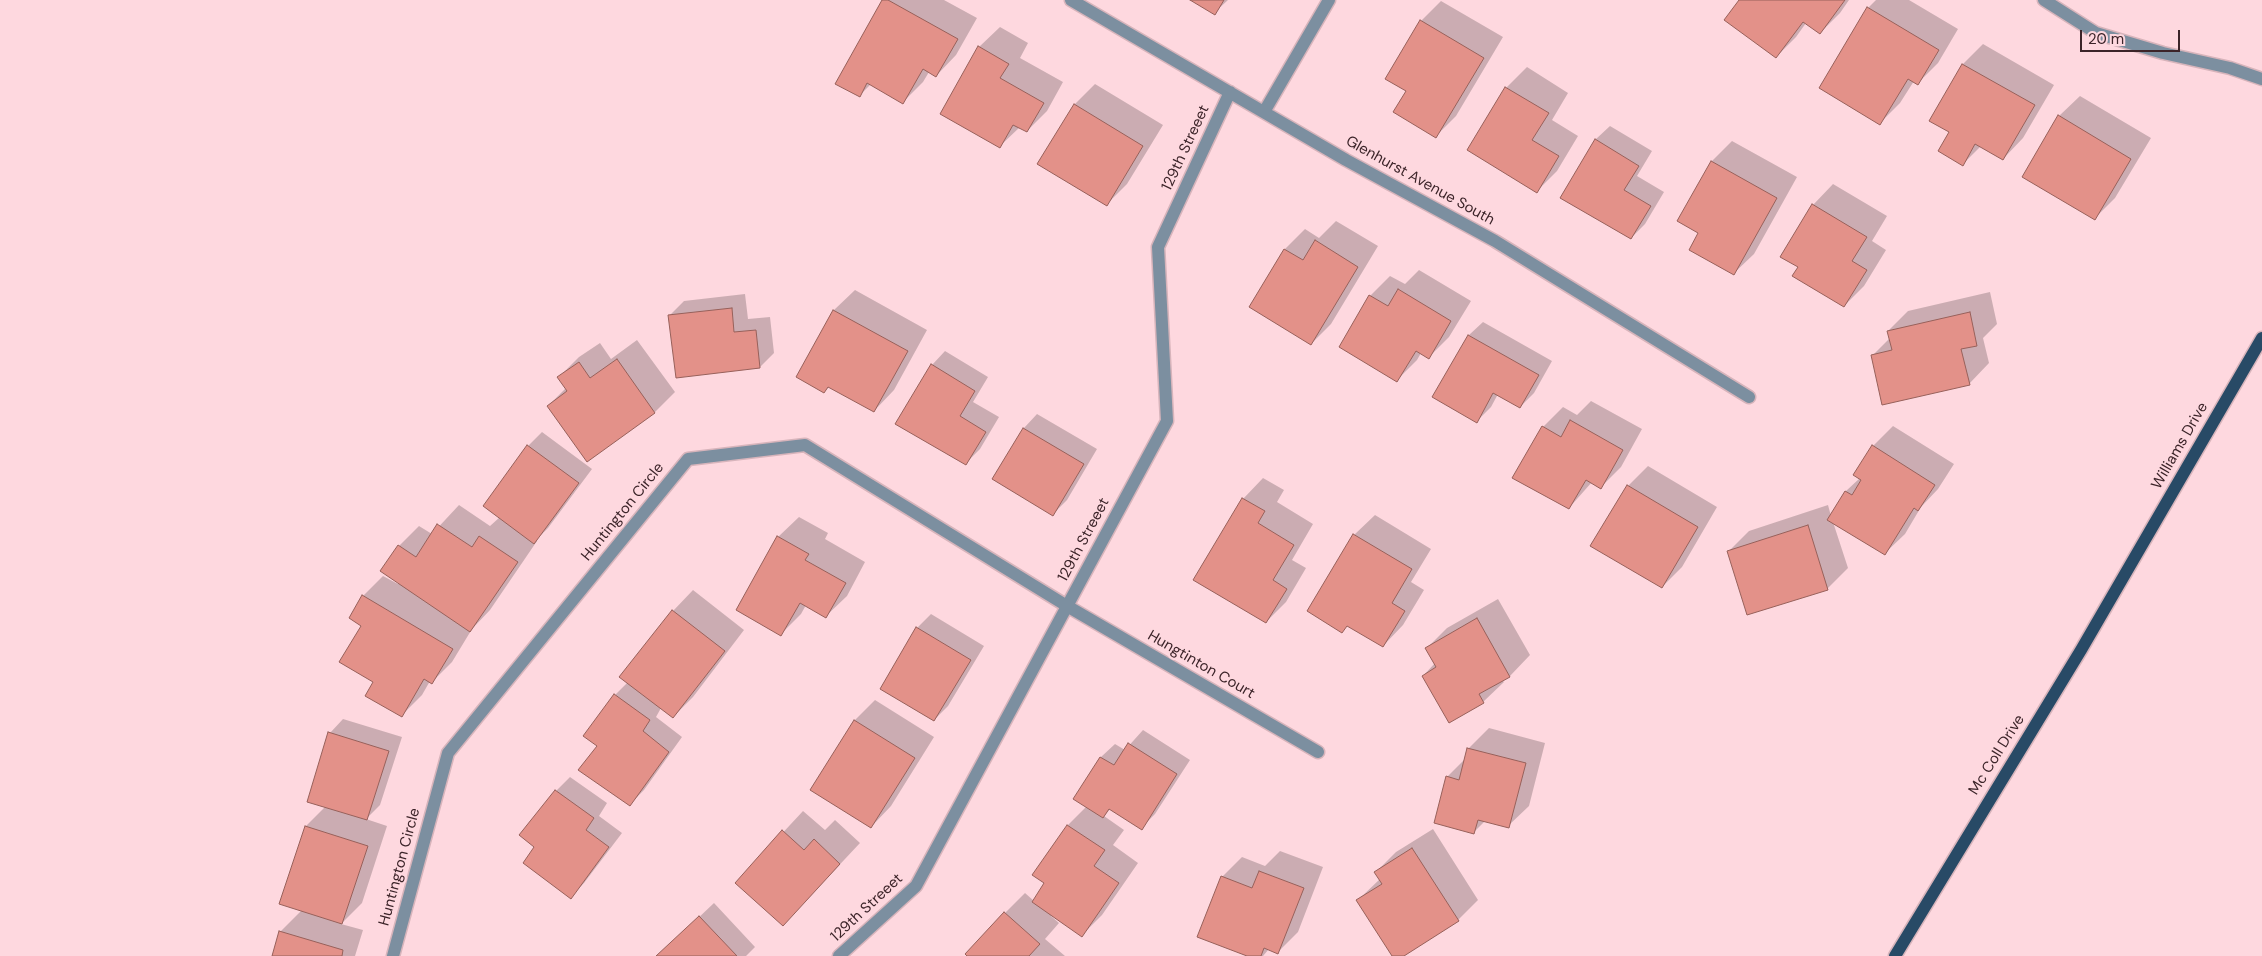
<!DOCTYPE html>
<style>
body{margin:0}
#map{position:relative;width:2262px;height:956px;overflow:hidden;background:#fed8df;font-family:"DM Sans",sans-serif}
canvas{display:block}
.scale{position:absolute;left:2080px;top:30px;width:100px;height:22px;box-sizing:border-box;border:2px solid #3c2429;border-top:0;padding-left:6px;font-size:15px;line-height:18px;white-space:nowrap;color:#3c2429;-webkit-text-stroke:4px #fed8df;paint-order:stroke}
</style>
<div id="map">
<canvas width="2262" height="956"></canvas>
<div class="scale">20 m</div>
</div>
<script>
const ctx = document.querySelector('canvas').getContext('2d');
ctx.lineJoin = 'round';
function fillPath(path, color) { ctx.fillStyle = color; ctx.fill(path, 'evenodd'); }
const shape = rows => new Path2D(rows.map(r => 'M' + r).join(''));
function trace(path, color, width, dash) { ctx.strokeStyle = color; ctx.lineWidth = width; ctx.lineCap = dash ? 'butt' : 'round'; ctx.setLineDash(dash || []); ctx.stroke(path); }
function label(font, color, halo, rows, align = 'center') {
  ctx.font = font + ' "DM Sans",sans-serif'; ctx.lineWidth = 4.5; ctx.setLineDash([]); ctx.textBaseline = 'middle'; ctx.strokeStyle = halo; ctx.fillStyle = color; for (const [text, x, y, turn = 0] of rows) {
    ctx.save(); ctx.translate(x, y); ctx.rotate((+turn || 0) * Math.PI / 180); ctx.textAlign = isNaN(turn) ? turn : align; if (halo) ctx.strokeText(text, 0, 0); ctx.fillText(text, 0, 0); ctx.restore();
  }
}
const shadow = shape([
 [884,0,944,0,977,18,956,55,936,76,929,72,923,82,903,102,871,84,859,96],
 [1192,0,1228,0,1214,13],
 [1740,0,1849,0,1840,13,1820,33,1806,23,1796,37,1776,57],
 [1876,0,1909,0,1958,29,1938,63,1918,83,1914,81,1900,103,1880,123,1868,8],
 [1441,1,1503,37,1456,116,1436,136,1407,90,1421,21],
 [1000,27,1028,43,1020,58,1063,82,1047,111,1027,131,1020,127,1000,146,979,47],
 [1983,44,2054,85,2023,138,2003,159,1981,146,1963,164,1951,132,1931,120,1963,64],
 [1527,67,1568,93,1552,120,1578,136,1557,171,1537,191,1469,149,1506,88],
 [1095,84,1163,125,1127,184,1106,205,1039,164,1075,104],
 [2080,96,2151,138,2115,198,2095,218,2059,116],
 [1610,126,1652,151,1637,176,1664,192,1645,224,1631,238,1561,198,1596,139],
 [1732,141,1797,177,1754,254,1733,274,1700,232,1679,220,1712,161],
 [1833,184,1887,216,1872,241,1886,250,1864,286,1844,306,1800,267,1813,205],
 [1336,221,1378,246,1331,324,1311,344,1250,306,1285,249,1305,229,1319,238],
 [1419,270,1471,301,1449,337,1429,357,1421,353,1417,360,1397,380,1370,296,1390,276,1405,284],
 [855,290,927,330,894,390,874,411,830,386,824,392,798,377,834,310],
 [1990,292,1997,324,1983,338,1989,363,1969,384,1872,356,1890,338,1888,331,1908,311],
 [745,294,748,319,770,317,774,353,760,367,670,315,684,301],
 [1483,322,1552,361,1534,393,1520,407,1498,394,1491,407,1477,421,1434,397,1469,335],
 [637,340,675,392,655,412,587,461,548,406,566,388,559,377,579,357,600,343,611,359],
 [945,351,988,377,973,402,999,417,980,449,966,463,932,365],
 [1591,401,1642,429,1621,467,1601,487,1592,482,1569,508,1543,427,1563,407,1577,415],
 [1037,414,1097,449,1067,500,1053,514,994,479,1024,428],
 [1893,426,1954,464,1938,489,1921,507,1905,534,1884,554,1833,522,1848,568,1827,589,1729,551,1749,531,1828,505,1831,516,1846,491,1860,478,1873,446],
 [542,432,592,469,548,528,536,540,537,541,490,610,472,629,452,662,432,682,430,681,422,695,402,715,374,682,363,596,383,576,398,584,399,546,419,526,432,534,459,505,490,526,500,517,528,446],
 [1648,466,1717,507,1682,567,1662,587,1628,486],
 [1263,478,1284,490,1277,502,1313,524,1292,560,1306,568,1286,602,1266,622,1243,499],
 [1375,515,1431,549,1411,582,1424,590,1403,625,1383,646,1348,625,1342,631,1354,535],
 [799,517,828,533,825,539,865,562,847,596,826,616,806,605,801,614,781,634,778,537],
 [693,590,744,630,693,697,673,717,661,708,656,717,682,737,644,790,630,804,599,746,615,695,628,682,673,611],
 [1498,599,1530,655,1510,676,1502,680,1504,682,1483,702,1423,676,1435,663,1427,648,1447,628],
 [931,614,984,646,948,706,934,720,917,628],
 [875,700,934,737,891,806,871,827,812,790,855,720],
 [343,719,402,737,380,805,366,819,387,826,362,903,341,924,363,930,355,956,273,956,280,932,302,910,306,826,326,806,330,733],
 [1489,728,1545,743,1529,806,1508,826,1486,820,1474,832,1447,777,1466,758,1468,749],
 [1143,730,1190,760,1155,814,1141,828,1111,808,1104,816,1124,830,1113,845,1138,863,1102,915,1082,935,1052,915,1051,916,1059,923,1045,939,1065,956,969,956,1005,913,1025,893,1034,901,1046,883,1034,875,1068,825,1087,806,1075,799,1101,757,1115,744,1125,750],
 [570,777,607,803,599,816,622,833,584,883,570,897,536,847,521,835,556,791],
 [803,811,825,830,835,820,860,843,783,925,737,882],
 [1433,829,1478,900,1458,920,1402,956,1393,956,1358,900,1380,879,1376,872,1396,852],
 [1280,851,1323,867,1298,932,1278,952,1269,949,1263,956,1250,956,1222,877,1242,857,1265,866],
 [714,903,755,947,746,956,658,956]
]);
const building = shape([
 [882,0,888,0,958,39,936,77,923,69,903,104,867,83,860,97,835,84,882,0],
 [1190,0,1224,0,1215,15,1190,0],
 [1739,0,1845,0,1820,34,1803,22,1776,58,1724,20,1739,0],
 [1867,7,1939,50,1918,85,1908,79,1880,125,1819,88,1867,7],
 [1420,20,1484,58,1436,138,1393,112,1406,91,1385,79,1420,20],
 [978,46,1009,64,1000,78,1044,103,1027,132,1013,125,1000,148,940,114,978,46],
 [1962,64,2035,105,2003,160,1975,144,1963,166,1938,151,1949,132,1929,121,1962,64],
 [1505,87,1549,113,1532,140,1559,156,1537,193,1467,150,1505,87],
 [1074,104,1143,146,1107,206,1037,164,1074,104],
 [2058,115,2131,159,2095,220,2022,177,2058,115],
 [1595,139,1639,166,1624,190,1651,206,1631,239,1560,198,1595,139],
 [1711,161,1777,198,1734,275,1689,250,1698,233,1677,221,1711,161],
 [1812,204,1867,237,1852,261,1867,270,1844,307,1792,276,1798,267,1780,257,1812,204],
 [1315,240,1358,267,1311,345,1249,307,1284,249,1303,260,1315,240],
 [1398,289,1451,321,1429,359,1416,351,1397,382,1339,347,1369,295,1388,306,1398,289],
 [732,308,734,332,756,330,760,368,676,378,668,315,732,308],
 [833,310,908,351,874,412,828,387,824,393,796,377,833,310],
 [1970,312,1977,346,1961,349,1970,385,1882,405,1871,355,1892,350,1887,331,1970,312],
 [1468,335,1539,375,1520,408,1493,393,1477,423,1432,397,1468,335],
 [617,359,655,413,587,462,547,406,567,391,557,377,579,362,590,378,617,359],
 [931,364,975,391,960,416,986,432,966,465,895,424,931,364],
 [1570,420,1623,450,1601,489,1586,480,1569,509,1512,478,1542,426,1561,437,1570,420],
 [1023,428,1084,464,1053,516,992,479,1023,428],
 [527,445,579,483,534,544,483,506,527,445],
 [1872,445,1935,485,1918,511,1914,508,1885,555,1827,520,1845,491,1852,495,1861,480,1853,475,1872,445],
 [1627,485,1698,527,1662,588,1590,546,1627,485],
 [1242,498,1265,511,1258,523,1294,545,1273,580,1287,589,1266,623,1193,580,1242,498],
 [437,524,472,547,479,536,518,562,470,632,380,571,398,545,416,557,437,524],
 [1808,525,1828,590,1747,615,1727,551,1808,525],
 [1353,534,1412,569,1392,603,1405,611,1383,647,1347,626,1342,633,1307,611,1353,534],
 [777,536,809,554,805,560,846,583,826,618,800,603,781,636,736,610,777,536],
 [362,595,453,649,432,684,424,679,402,717,365,696,373,682,339,662,361,626,349,618,362,595],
 [672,610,725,651,673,718,619,677,672,610],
 [1477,618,1510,677,1479,694,1484,703,1449,723,1422,676,1436,667,1425,648,1477,618],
 [916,627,971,660,934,721,880,689,916,627],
 [614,694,650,720,643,731,669,752,630,806,578,770,597,746,583,736,614,694],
 [854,720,915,758,871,828,810,790,854,720],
 [328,732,389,751,367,820,307,802,328,732],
 [1128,743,1177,774,1142,830,1109,809,1103,818,1073,799,1100,757,1114,765,1128,743],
 [1467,748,1526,763,1509,828,1478,820,1474,834,1434,823,1446,776,1459,780,1467,748],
 [555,790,594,818,586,830,609,847,571,899,523,863,534,847,519,835,555,790],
 [1067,825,1105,850,1094,866,1119,883,1082,937,1032,902,1044,883,1032,875,1067,825],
 [305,826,368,846,342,924,279,904,305,826],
 [782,830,804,850,814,839,840,864,783,926,735,883,782,830],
 [1412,848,1459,921,1404,956,1392,956,1356,900,1382,884,1374,872,1412,848],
 [1259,871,1304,888,1278,954,1264,948,1261,956,1247,956,1197,937,1221,876,1252,888,1259,871],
 [1004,912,1040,944,1029,956,967,956,965,954,1004,912],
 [699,916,737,956,656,956,699,916],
 [279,931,343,950,342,956,272,956,279,931]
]);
const minor = shape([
 [1071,0,1346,160,1495,241,1749,397],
 [2044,0,2096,33,2163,53,2230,68,2262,79],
 [1264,112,1329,0],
 [393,956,448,753,688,459,805,445,1067,606,1318,752],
 [839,956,916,886,1167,421,1158,247,1230,92]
]);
const major = shape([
 [1895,956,2081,650,2262,338]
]);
const streetNames = [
 ["129th Streeet",1186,148,-65],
 ["Glenhurst Avenue South",1420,181,29],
 ["Williams Drive",2180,446,-60],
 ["Huntington Circle",623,512,-51],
 ["129th Streeet",1084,540,-62],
 ["Hungtinton Court",1201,665,30],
 ["Mc Coll Drive",1997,755,-58],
 ["Huntington Circle",400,867,-75],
 ["129th Streeet",867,908,-43]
];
fillPath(shadow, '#0003');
fillPath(building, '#e39189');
trace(building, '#97605a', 1);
trace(minor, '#d7b4bb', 15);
trace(major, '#d7b4bb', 15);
trace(minor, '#7c8fa0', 12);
trace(major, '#284a66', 12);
label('15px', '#3c2429', '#fed8df', streetNames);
</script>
